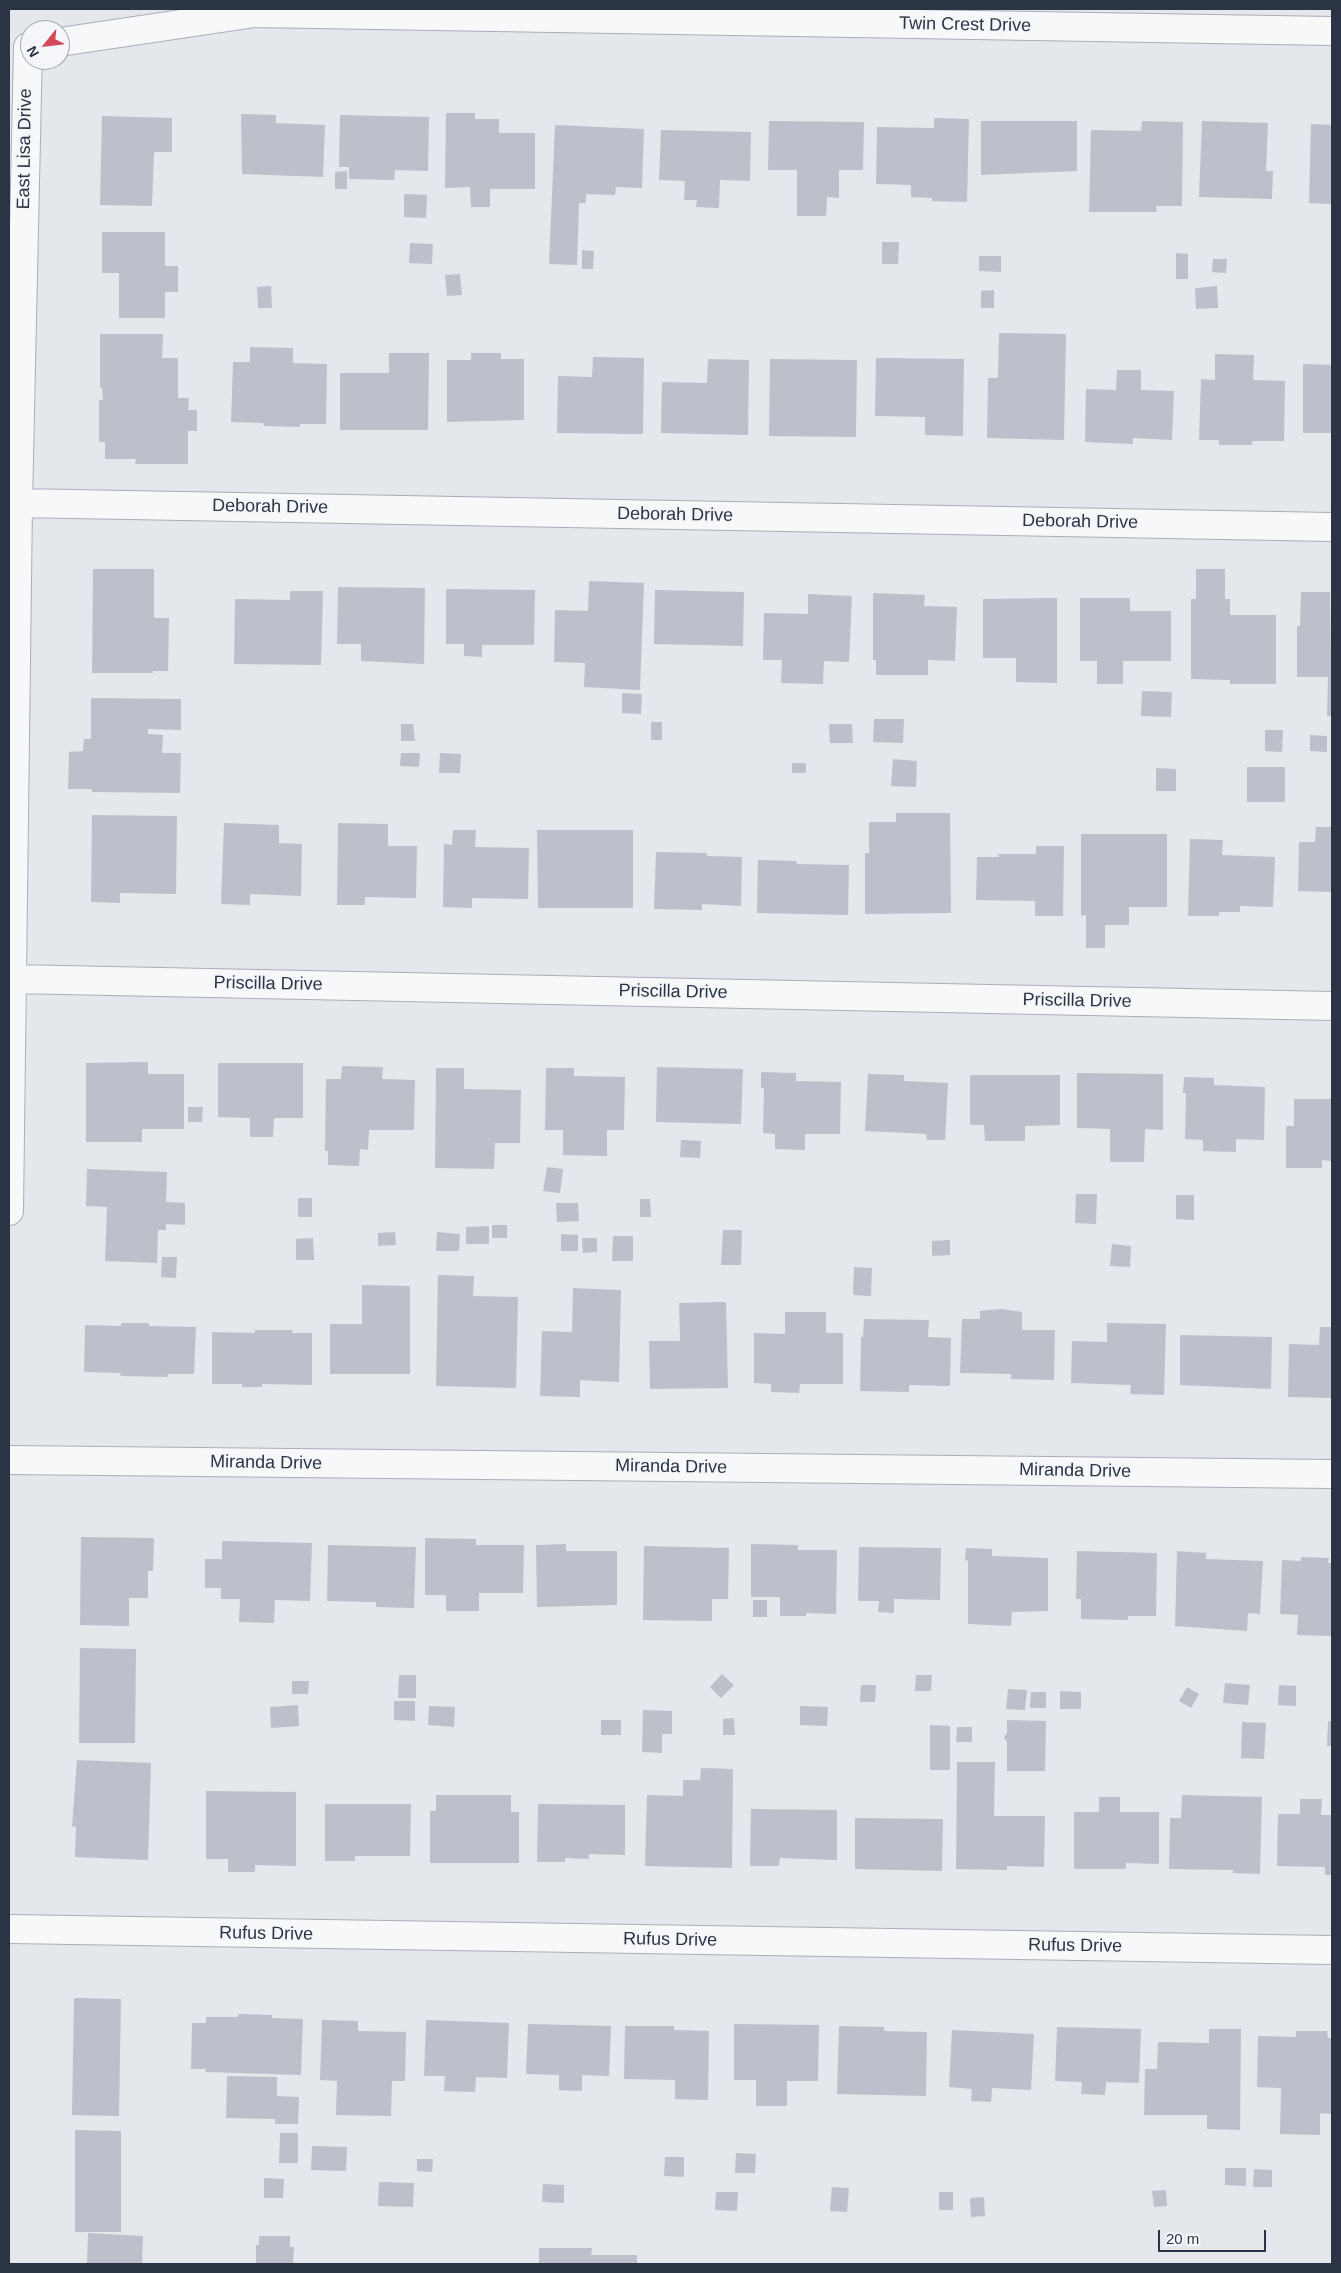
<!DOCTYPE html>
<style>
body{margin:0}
#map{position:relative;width:1341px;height:2273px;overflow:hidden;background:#e4e7ec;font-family:Helvetica,sans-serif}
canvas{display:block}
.frame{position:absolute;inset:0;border:10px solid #2b3445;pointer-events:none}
.north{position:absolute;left:20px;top:20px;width:50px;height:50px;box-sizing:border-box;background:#f4f6f9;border:1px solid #a4a8b1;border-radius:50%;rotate:241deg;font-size:14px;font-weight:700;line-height:20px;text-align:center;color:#2b3445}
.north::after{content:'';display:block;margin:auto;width:18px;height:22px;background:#d1495b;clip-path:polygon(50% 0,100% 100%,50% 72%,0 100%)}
.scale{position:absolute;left:1158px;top:2230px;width:108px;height:22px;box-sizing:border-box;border:2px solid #2b3445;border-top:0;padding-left:6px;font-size:15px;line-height:18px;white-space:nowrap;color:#2b3445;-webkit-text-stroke:4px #f4f6f9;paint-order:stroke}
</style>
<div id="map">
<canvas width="1341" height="2273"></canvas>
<div class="frame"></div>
<div class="north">N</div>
<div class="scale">20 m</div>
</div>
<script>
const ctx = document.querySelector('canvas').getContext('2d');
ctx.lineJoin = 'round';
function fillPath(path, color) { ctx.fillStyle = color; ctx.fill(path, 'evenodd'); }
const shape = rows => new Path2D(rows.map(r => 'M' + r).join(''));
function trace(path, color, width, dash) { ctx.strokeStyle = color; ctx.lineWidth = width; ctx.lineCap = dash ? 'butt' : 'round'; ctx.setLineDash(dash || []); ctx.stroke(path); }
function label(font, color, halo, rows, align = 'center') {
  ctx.font = font + ' Helvetica,sans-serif'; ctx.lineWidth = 4; ctx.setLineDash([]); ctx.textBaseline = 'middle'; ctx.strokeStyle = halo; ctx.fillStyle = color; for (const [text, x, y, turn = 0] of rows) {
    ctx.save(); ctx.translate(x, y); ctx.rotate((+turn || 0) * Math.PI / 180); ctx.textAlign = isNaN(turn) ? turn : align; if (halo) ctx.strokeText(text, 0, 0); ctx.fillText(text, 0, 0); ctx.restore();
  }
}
const building = shape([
 [446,113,475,113,475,119,499,119,499,133,535,133,535,189,490,189,490,207,471,207,470,187,445,188],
 [241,114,276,115,276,123,325,125,323,177,242,174],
 [340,115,429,117,428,171,395,170,394,180,349,179,349,167,339,167],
 [102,116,172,118,172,152,154,152,152,206,100,205],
 [934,118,969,119,967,202,932,201,932,198,911,197,911,185,876,184,877,127,934,128],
 [769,121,864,122,863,170,839,170,839,198,827,197,826,216,797,216,797,170,768,170],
 [981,121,1077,121,1077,171,981,175],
 [1142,121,1183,122,1182,206,1156,206,1157,212,1089,212,1091,130,1141,131],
 [1202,121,1268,123,1266,171,1273,171,1272,199,1199,197],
 [1311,124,1332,125,1332,204,1309,203],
 [555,125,644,129,642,188,616,187,615,195,586,194,586,203,579,203,577,265,549,264],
 [661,130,751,132,750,181,720,180,719,208,696,207,697,200,684,200,685,181,659,180],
 [347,171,347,189,335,189,335,172],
 [404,194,427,195,426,218,404,217],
 [102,232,165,232,165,266,178,266,178,292,165,292,165,318,119,318,119,273,102,273],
 [882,242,899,242,898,264,882,264],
 [410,243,433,244,432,264,409,263],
 [582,250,594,251,593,269,582,269],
 [1176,253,1188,254,1188,279,1176,279],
 [979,256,1001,256,1001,272,979,271],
 [1213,259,1227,259,1226,273,1212,272],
 [460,274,462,295,447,296,445,275],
 [271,286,272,308,258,308,257,287],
 [1217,286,1218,308,1196,309,1195,288],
 [994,290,994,308,981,308,981,291],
 [999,333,1066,334,1064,440,987,438,988,378,998,378],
 [100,334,163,334,162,358,178,358,178,398,189,398,188,410,197,410,197,431,188,431,188,464,135,464,136,459,105,459,105,442,99,442,99,400,103,400,102,388,100,388],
 [250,347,293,348,293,363,327,364,326,424,300,424,300,427,264,426,263,423,231,422,233,362,250,362],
 [389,353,429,353,428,430,340,430,340,373,389,373],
 [471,353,501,353,501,359,524,359,524,420,447,422,447,360,471,360],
 [1215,354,1254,355,1253,380,1285,381,1284,441,1252,441,1252,445,1219,445,1219,440,1199,440,1201,379,1215,380],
 [593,357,644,358,643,434,557,433,558,376,592,377],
 [876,358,964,359,963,436,925,435,925,417,875,416],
 [708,359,749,360,748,435,661,433,662,382,707,383],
 [770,359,857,360,856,437,769,436],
 [1303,364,1332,365,1332,433,1303,433],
 [1117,370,1141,370,1141,390,1174,391,1172,440,1133,438,1133,444,1085,442,1086,389,1116,390],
 [93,569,154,569,154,618,169,618,168,671,153,671,153,673,92,673],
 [1196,569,1225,569,1225,599,1230,599,1230,615,1276,615,1276,684,1230,684,1230,680,1191,679,1191,599,1196,599],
 [589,581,644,583,640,690,584,687,585,663,554,662,555,610,588,611],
 [338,587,425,588,424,664,361,661,361,644,337,644],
 [446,589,535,590,534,645,482,645,482,657,464,656,464,644,446,644],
 [655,590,744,592,743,646,654,644],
 [290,591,323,591,321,665,234,664,235,599,290,600],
 [1301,592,1330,592,1332,716,1327,716,1328,677,1297,677,1297,626,1300,626],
 [873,593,925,595,924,606,957,607,955,661,928,660,928,675,876,675,876,660,873,660],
 [808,594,852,596,849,662,824,661,823,684,781,683,782,660,763,660,764,613,808,614],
 [1057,598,1057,683,1016,682,1016,658,983,658,983,599],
 [1080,598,1130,598,1130,611,1171,611,1171,661,1123,661,1123,684,1097,684,1097,661,1080,661],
 [1142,691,1172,692,1171,717,1141,716],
 [622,693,642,694,641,714,622,713],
 [91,698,181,699,181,730,148,729,148,734,163,735,162,753,181,753,180,793,92,792,92,789,68,789,69,752,83,751,84,739,91,739],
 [874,719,904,719,903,743,873,742],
 [651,722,662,722,662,740,651,740],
 [401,724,413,724,415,741,401,741],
 [829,724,852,724,853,743,830,743],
 [1265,730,1283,730,1282,752,1265,751],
 [1310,735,1327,736,1327,752,1310,751],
 [401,753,420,753,419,767,400,766],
 [440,753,461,754,460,773,439,773],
 [893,759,917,761,916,787,891,786],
 [792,763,806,763,806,773,792,773],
 [1247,767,1285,767,1285,802,1247,802],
 [1156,768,1176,769,1176,791,1156,791],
 [896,813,950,813,951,913,865,914,865,853,869,853,869,822,896,822],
 [92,815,177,816,176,894,120,893,120,903,91,902],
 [224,823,279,825,279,843,302,844,301,896,250,894,250,905,221,904],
 [338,823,388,824,388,846,417,846,416,898,365,897,365,905,337,905],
 [1316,827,1332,827,1332,892,1298,891,1299,842,1315,842],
 [453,830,476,830,475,847,529,848,528,899,472,898,472,908,443,907,444,844,452,845],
 [537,830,633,830,633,908,538,908],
 [1081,834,1167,834,1167,907,1129,907,1129,925,1105,925,1105,948,1086,948,1086,915,1081,916],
 [1190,839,1223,840,1222,855,1275,857,1273,907,1240,906,1240,912,1219,912,1219,916,1188,916],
 [1036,846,1064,846,1063,916,1035,916,1035,901,976,900,977,857,999,857,998,854,1036,854],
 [656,852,707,853,707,856,742,857,741,906,702,904,702,910,654,909],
 [758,860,796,861,797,864,849,865,848,915,757,913],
 [148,1062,148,1074,184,1074,184,1129,142,1129,142,1142,86,1142,86,1063],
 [218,1063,303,1063,303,1118,274,1118,273,1137,250,1137,250,1118,218,1117],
 [342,1066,383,1067,382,1079,415,1080,414,1130,369,1130,368,1150,360,1149,359,1166,328,1165,328,1151,325,1151,326,1079,341,1079],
 [657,1067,743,1069,741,1124,656,1122],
 [436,1068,464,1068,464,1089,521,1090,520,1143,495,1143,494,1169,435,1168],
 [546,1068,574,1068,574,1076,625,1077,624,1130,607,1130,607,1156,563,1155,563,1130,545,1130],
 [761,1072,796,1073,796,1081,841,1082,840,1134,805,1134,805,1150,775,1149,775,1134,763,1133,764,1088,761,1088],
 [1077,1073,1163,1074,1163,1130,1145,1129,1144,1162,1110,1162,1110,1129,1077,1128],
 [868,1074,904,1075,904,1081,948,1083,945,1140,927,1140,926,1134,865,1131],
 [970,1075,1060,1075,1060,1125,1025,1126,1025,1141,985,1141,984,1125,970,1125],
 [1184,1077,1214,1078,1214,1085,1265,1087,1264,1140,1236,1139,1236,1152,1203,1151,1203,1140,1185,1139,1186,1093,1183,1093],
 [1294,1099,1332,1099,1332,1161,1322,1160,1322,1168,1286,1168,1286,1126,1294,1126],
 [188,1107,203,1107,202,1122,188,1122],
 [681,1140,701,1141,700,1158,680,1157],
 [547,1167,563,1169,560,1193,543,1191],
 [87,1169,167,1172,166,1202,185,1203,185,1225,166,1224,166,1230,158,1230,157,1263,105,1261,107,1207,86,1206],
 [1076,1194,1097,1194,1096,1224,1075,1223],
 [1176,1195,1194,1195,1194,1220,1176,1219],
 [298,1198,312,1198,312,1217,298,1217],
 [640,1199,650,1199,651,1217,640,1217],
 [556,1203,578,1203,579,1221,557,1222],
 [492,1225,507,1225,507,1238,492,1238],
 [489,1226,489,1244,466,1244,466,1227],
 [723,1230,742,1230,741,1265,721,1265],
 [395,1232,396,1245,378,1246,378,1233],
 [437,1232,460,1234,459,1251,436,1251],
 [561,1234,578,1235,578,1251,561,1251],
 [613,1236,633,1236,633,1261,612,1261],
 [313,1238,314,1260,296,1260,296,1239],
 [582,1238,597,1238,597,1252,583,1253],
 [950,1240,950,1255,932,1256,932,1241],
 [1112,1244,1131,1246,1130,1267,1110,1266],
 [162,1257,177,1257,176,1278,161,1277],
 [854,1267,872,1268,871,1296,853,1295],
 [438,1275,474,1276,473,1296,518,1297,516,1388,436,1386],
 [362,1285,410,1286,410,1374,330,1374,330,1324,362,1324],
 [573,1288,621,1290,619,1382,580,1380,580,1397,540,1396,542,1331,572,1332],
 [726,1302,728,1388,650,1389,649,1341,680,1341,679,1303],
 [1001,1309,1022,1312,1022,1330,1055,1330,1054,1380,1011,1379,1011,1374,960,1373,962,1319,980,1319,980,1311],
 [785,1312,826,1312,826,1333,843,1333,843,1384,800,1384,799,1393,771,1392,771,1384,754,1383,754,1333,785,1334],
 [864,1319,929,1320,928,1337,951,1338,950,1386,909,1385,909,1392,860,1391,861,1337,863,1337],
 [121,1323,149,1323,149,1326,196,1327,194,1374,168,1374,167,1377,120,1376,121,1373,84,1372,85,1325,121,1326],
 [1107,1323,1166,1324,1164,1395,1130,1394,1131,1385,1071,1383,1072,1341,1107,1342],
 [1320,1327,1332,1327,1332,1398,1288,1397,1289,1344,1319,1345],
 [255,1330,293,1330,292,1333,312,1333,312,1385,262,1384,262,1387,242,1387,242,1384,212,1384,212,1332,255,1333],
 [1180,1335,1272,1337,1271,1389,1180,1385],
 [81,1537,154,1538,153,1571,148,1571,148,1598,129,1598,129,1626,80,1625],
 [425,1538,476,1539,476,1545,524,1545,523,1593,479,1593,479,1611,446,1611,446,1595,425,1595],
 [222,1541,312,1543,310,1601,275,1600,274,1623,239,1622,240,1599,221,1599,221,1588,205,1588,205,1559,222,1559],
 [566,1544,566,1551,617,1551,617,1605,537,1607,536,1545],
 [751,1544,798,1545,798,1550,837,1550,836,1614,806,1613,806,1616,780,1616,780,1597,751,1597],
 [328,1545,416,1547,414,1608,376,1607,376,1602,327,1601],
 [644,1546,729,1548,728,1599,712,1599,712,1621,643,1620],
 [859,1547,941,1548,940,1600,894,1599,894,1613,878,1612,879,1601,858,1601],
 [966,1548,992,1549,992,1556,1048,1558,1048,1611,1012,1612,1011,1626,968,1624,968,1561,965,1560],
 [1077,1551,1157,1553,1156,1616,1128,1616,1128,1620,1081,1619,1081,1599,1076,1599],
 [1177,1551,1206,1553,1206,1559,1263,1561,1260,1614,1248,1613,1247,1631,1175,1626],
 [1301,1557,1329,1558,1328,1563,1332,1563,1332,1636,1297,1635,1298,1615,1280,1614,1282,1560,1301,1561],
 [753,1600,767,1600,767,1617,753,1617],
 [80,1648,136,1649,135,1743,79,1743],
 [722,1674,734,1685,721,1698,710,1687],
 [399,1675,416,1675,416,1698,398,1698],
 [916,1675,932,1675,931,1691,915,1691],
 [292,1681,309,1681,308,1694,292,1694],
 [1225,1683,1250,1685,1248,1705,1223,1703],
 [861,1685,876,1685,875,1702,860,1702],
 [1279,1685,1296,1686,1296,1706,1278,1705],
 [1187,1687,1199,1694,1191,1708,1179,1701],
 [1008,1689,1027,1690,1025,1710,1006,1709],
 [1060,1691,1081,1692,1081,1709,1060,1709],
 [1031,1692,1046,1692,1046,1708,1030,1708],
 [394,1701,415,1701,415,1721,394,1720],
 [298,1705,299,1726,271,1728,270,1707],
 [429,1706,455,1707,454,1727,428,1725],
 [800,1706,828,1707,827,1726,800,1725],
 [643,1710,672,1711,672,1734,662,1734,662,1753,642,1752],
 [734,1718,735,1735,723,1735,723,1719],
 [601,1720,621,1720,621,1735,601,1735],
 [1007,1720,1046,1721,1045,1771,1007,1771,1007,1742,1004,1738,1007,1733],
 [1328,1721,1332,1721,1332,1746,1327,1746],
 [1242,1722,1266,1723,1264,1759,1241,1758],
 [930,1725,950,1726,950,1770,930,1770],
 [957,1727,972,1727,972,1742,956,1742],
 [77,1760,151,1763,148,1860,75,1857,76,1826,72,1827],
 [957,1762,995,1762,994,1816,1045,1816,1044,1867,1007,1866,1007,1870,956,1869],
 [701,1768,733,1769,732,1868,645,1866,647,1795,683,1796,683,1780,700,1780],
 [206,1791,296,1792,296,1866,255,1865,255,1872,228,1872,228,1859,206,1859],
 [436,1795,511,1795,511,1812,519,1812,519,1863,430,1863,430,1811,436,1811],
 [1182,1795,1262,1797,1260,1874,1233,1873,1233,1870,1169,1869,1170,1818,1181,1818],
 [1099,1797,1120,1797,1120,1812,1159,1812,1159,1864,1126,1863,1126,1869,1074,1869,1074,1812,1099,1812],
 [1300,1799,1322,1799,1321,1815,1332,1815,1332,1875,1325,1875,1325,1867,1277,1866,1278,1814,1300,1814],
 [325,1804,411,1804,410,1856,355,1856,355,1861,325,1861],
 [538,1804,625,1805,625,1855,589,1854,589,1859,565,1858,565,1862,537,1862],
 [751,1809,837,1810,837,1860,780,1858,779,1866,750,1866],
 [855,1818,943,1819,942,1871,855,1869],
 [74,1998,121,1999,119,2116,72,2115],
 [238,2014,272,2015,272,2018,303,2019,301,2075,205,2072,206,2069,191,2069,192,2023,206,2023,206,2017,238,2017],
 [322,2020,358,2021,358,2031,406,2032,405,2081,392,2081,391,2116,336,2115,337,2081,320,2080],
 [426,2020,509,2023,507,2078,476,2077,475,2092,444,2091,445,2076,424,2076],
 [528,2024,611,2026,609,2076,582,2075,582,2091,559,2090,559,2075,526,2074],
 [734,2024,819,2025,818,2081,787,2081,787,2106,756,2106,756,2080,734,2080],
 [625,2026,674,2026,674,2030,709,2031,708,2100,675,2099,675,2080,624,2079],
 [839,2026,884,2027,884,2031,927,2032,926,2096,837,2094],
 [1057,2027,1141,2029,1139,2083,1106,2082,1105,2095,1081,2094,1082,2082,1055,2081],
 [1209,2029,1241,2029,1240,2130,1207,2129,1207,2115,1144,2115,1145,2069,1157,2069,1158,2042,1209,2043],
 [952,2030,1034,2034,1031,2090,992,2088,991,2102,971,2101,972,2089,949,2087],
 [1296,2031,1327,2031,1328,2038,1332,2038,1332,2114,1320,2113,1320,2135,1280,2134,1281,2088,1257,2087,1258,2036,1296,2037],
 [227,2076,277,2077,277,2096,299,2097,298,2124,275,2124,275,2119,226,2118],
 [75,2130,121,2131,121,2232,75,2232],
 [280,2133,298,2133,298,2163,279,2163],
 [312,2146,347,2147,346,2171,311,2170],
 [736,2153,756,2154,755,2173,735,2173],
 [665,2157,684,2157,684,2177,664,2176],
 [417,2159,433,2159,432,2172,417,2171],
 [1225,2168,1246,2168,1246,2186,1225,2185],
 [1254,2169,1272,2170,1272,2187,1253,2187],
 [264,2178,284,2179,283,2198,264,2198],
 [379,2182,414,2183,413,2207,378,2206],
 [543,2184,564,2185,564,2203,542,2202],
 [832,2187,849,2188,847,2212,830,2211],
 [1166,2190,1167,2206,1154,2207,1152,2191],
 [716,2192,738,2192,737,2211,715,2210],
 [939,2192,953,2192,953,2210,939,2210],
 [984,2197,985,2216,971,2217,970,2198],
 [88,2233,143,2236,142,2264,87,2264],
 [259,2236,290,2236,290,2247,294,2247,293,2264,256,2264,256,2245,259,2245],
 [539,2248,592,2248,591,2255,637,2255,637,2264,539,2264]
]);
const minor = shape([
 [60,42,255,13,1332,31],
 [18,503,1332,527],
 [13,979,1332,1006],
 [9,1211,18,503,28,47],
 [9,1460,1332,1474],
 [9,1929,1332,1950]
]);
const streetNames = [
 ["Twin Crest Drive",965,25,1],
 ["East Lisa Drive",25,149,-89],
 ["Deborah Drive",270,507,1],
 ["Deborah Drive",675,515,1],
 ["Deborah Drive",1080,522,1],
 ["Priscilla Drive",268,984,1],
 ["Priscilla Drive",673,992,1],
 ["Priscilla Drive",1077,1001,1],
 ["Miranda Drive",266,1463,1],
 ["Miranda Drive",671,1467,1],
 ["Miranda Drive",1075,1471,1],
 ["Rufus Drive",266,1934,1],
 ["Rufus Drive",670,1940,1],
 ["Rufus Drive",1075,1946,1]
];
fillPath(building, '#bbc0ca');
trace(minor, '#a9aeb7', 30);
trace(minor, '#f7f8fa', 28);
label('18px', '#2b3445', '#f4f6f9', streetNames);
</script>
